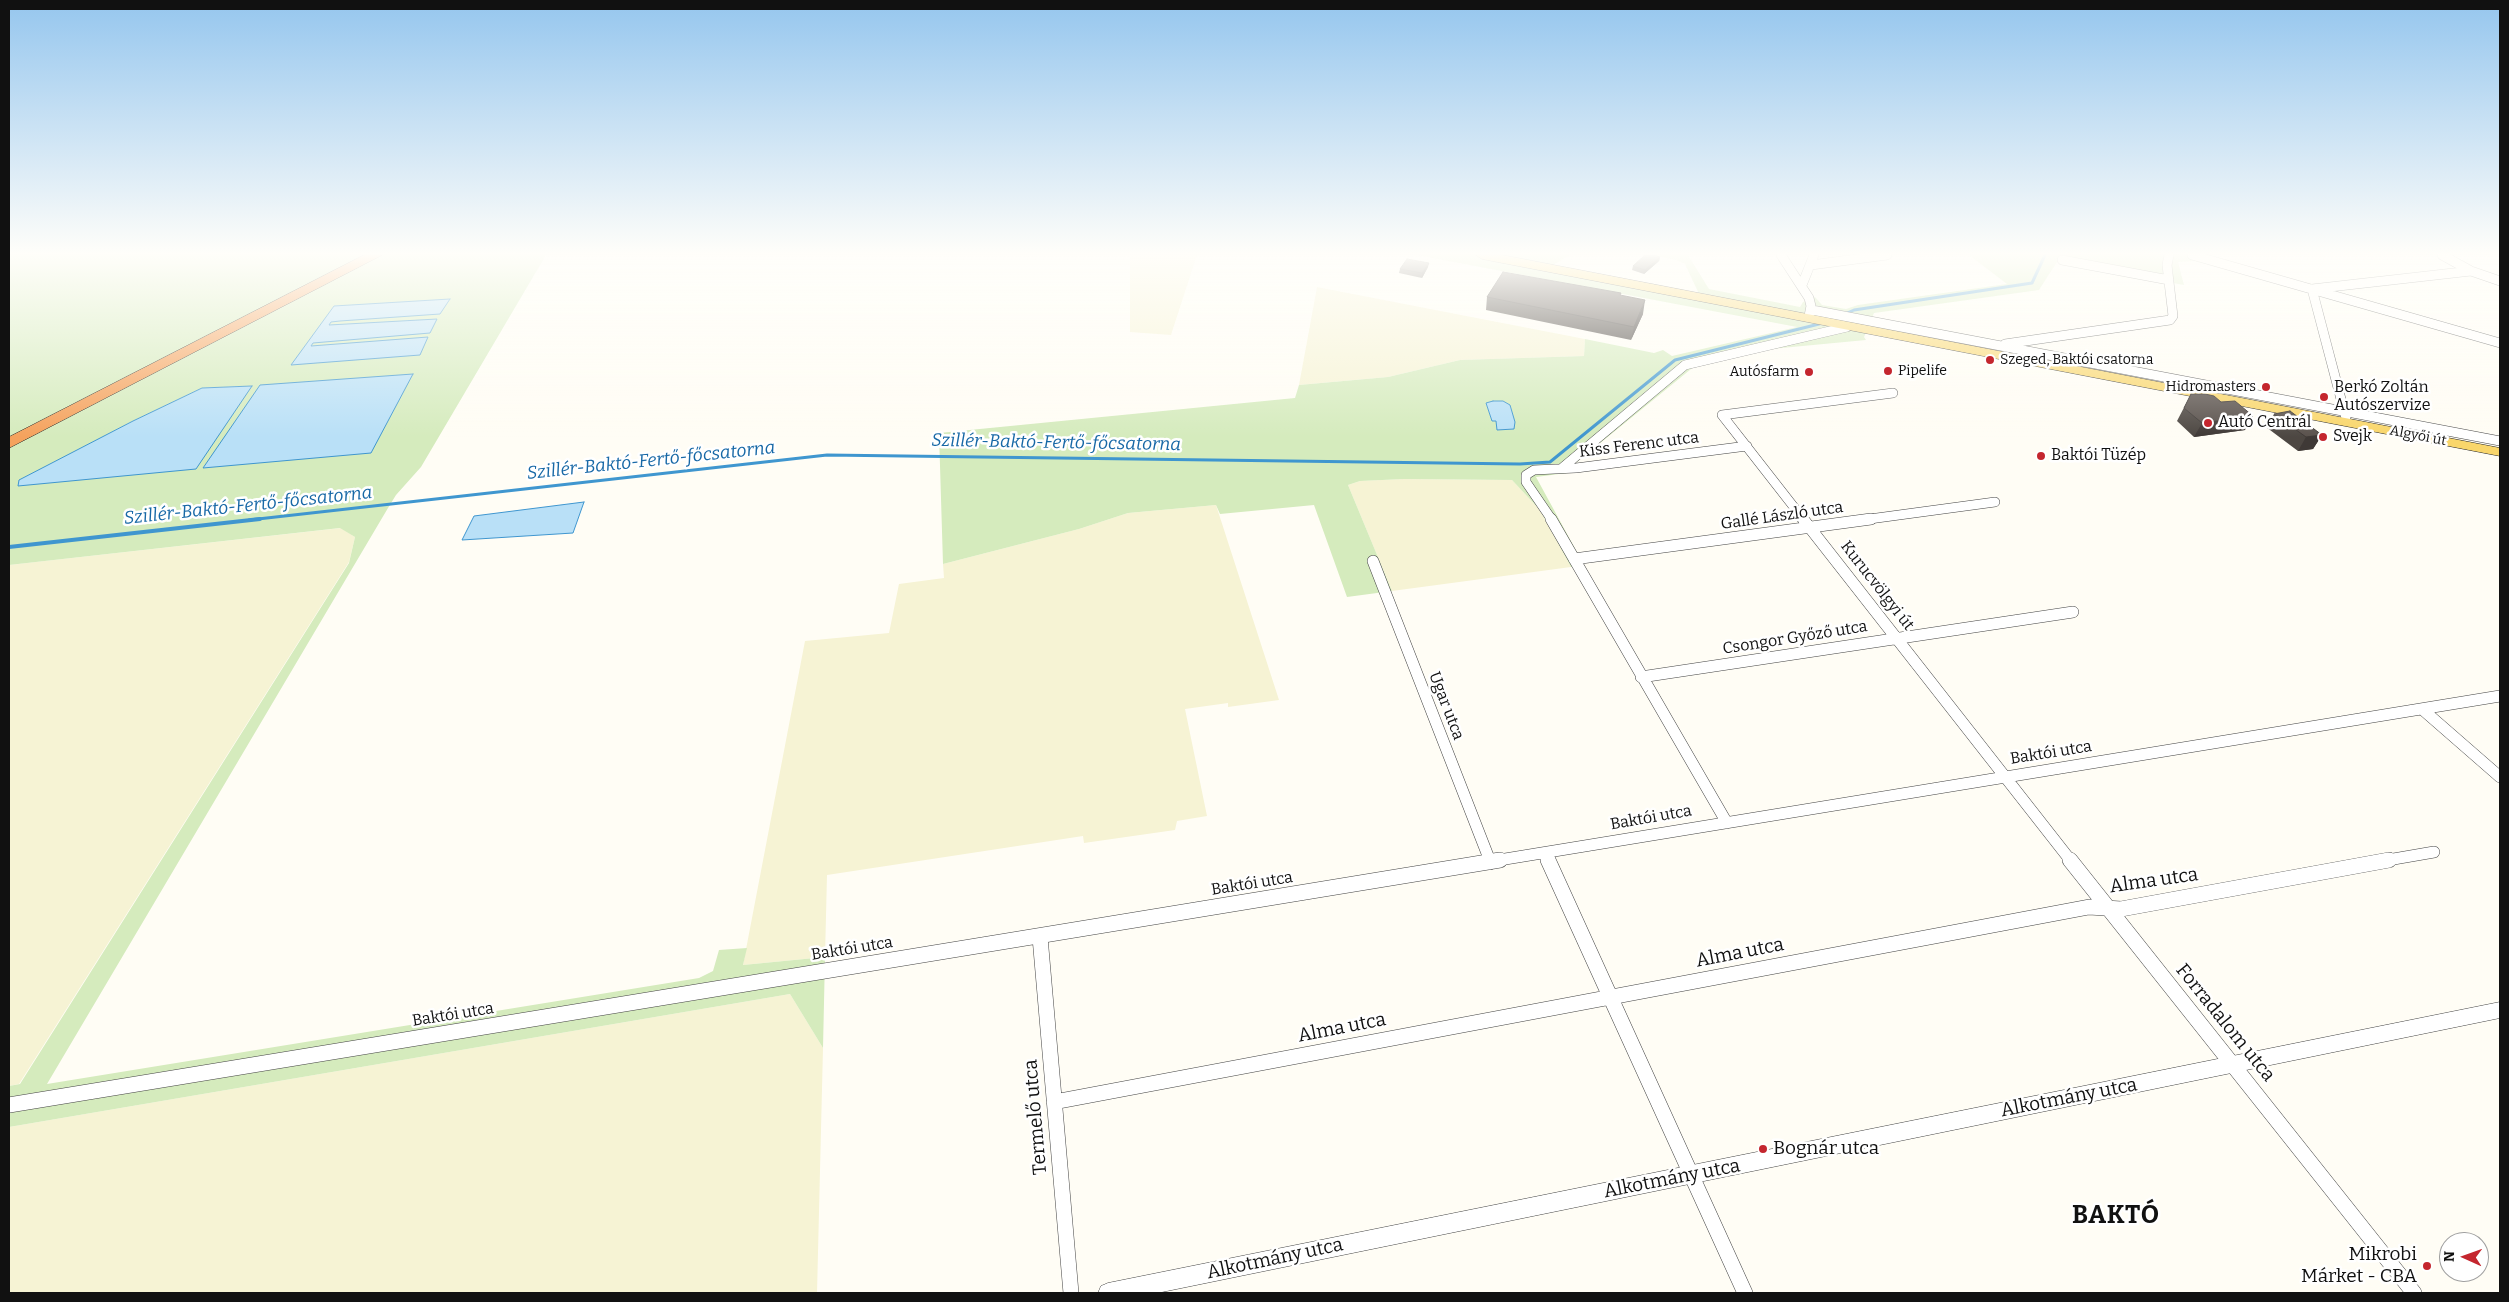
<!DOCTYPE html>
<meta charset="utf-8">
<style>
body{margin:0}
#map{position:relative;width:2509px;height:1302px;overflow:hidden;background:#fffdf5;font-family:Bitter,serif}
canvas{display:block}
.frame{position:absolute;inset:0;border:10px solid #111;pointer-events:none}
.north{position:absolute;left:2439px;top:1232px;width:50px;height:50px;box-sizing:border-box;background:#fff;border:1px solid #a0a0a0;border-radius:50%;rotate:272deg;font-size:14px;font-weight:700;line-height:20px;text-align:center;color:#111}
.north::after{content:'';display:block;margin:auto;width:18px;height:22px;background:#c4262e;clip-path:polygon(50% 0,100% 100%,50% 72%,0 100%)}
</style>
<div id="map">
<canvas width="2509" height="1302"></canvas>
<div class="frame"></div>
<div class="north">N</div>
</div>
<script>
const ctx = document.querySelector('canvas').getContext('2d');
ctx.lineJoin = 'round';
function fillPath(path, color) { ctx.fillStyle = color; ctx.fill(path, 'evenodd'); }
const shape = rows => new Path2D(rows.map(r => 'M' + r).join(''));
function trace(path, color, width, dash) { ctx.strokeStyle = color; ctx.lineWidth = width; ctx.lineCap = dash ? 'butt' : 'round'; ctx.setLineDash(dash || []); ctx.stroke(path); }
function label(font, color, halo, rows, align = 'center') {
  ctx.font = font + ' Bitter,serif'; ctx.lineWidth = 5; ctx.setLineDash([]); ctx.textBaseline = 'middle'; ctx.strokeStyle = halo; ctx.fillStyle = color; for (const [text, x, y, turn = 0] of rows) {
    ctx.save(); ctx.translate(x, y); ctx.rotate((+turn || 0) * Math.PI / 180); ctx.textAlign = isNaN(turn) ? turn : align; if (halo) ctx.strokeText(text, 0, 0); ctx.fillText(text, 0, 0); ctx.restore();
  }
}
const farmland = shape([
 [1130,255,1197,255,1171,335,1130,332],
 [1317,287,1585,339,1584,356,1460,360,1388,377,1299,385],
 [1404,479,1512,480,1540,510,1571,567,1392,591,1348,485,1360,481],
 [1216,505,1279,700,1228,707,1228,703,1185,709,1207,816,1177,821,1175,830,1084,843,1083,836,827,875,825,957,743,965,805,641,889,633,899,584,944,578,943,564,1079,529,1128,513],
 [341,528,355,537,349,562,19,1084,9,1086,9,565],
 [790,994,823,1048,817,1293,9,1293,9,1127]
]);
const green = shape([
 [9,255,546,255,421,467,396,495,388,508,47,1084,699,978,713,971,719,950,747,948,743,965,825,957,823,1048,790,994,9,1127,9,1086,20,1084,349,563,355,537,340,528,9,565],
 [251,386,19,485,20,480,133,421,202,388],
 [1417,255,1570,255,1553,265,1699,294,1685,264,1677,260,1650,255,1688,255,1709,289,1800,307,1803,302,1815,297,1822,305,1846,309,1858,305,2007,284,1969,255,2198,255,2195,261,2178,262,2184,285,2057,262,2039,290,1874,313,1864,337,1866,340,1771,349,1696,365,1572,466,1574,472,1536,477,1584,565,1571,567,1540,510,1512,480,1404,479,1360,481,1348,485,1392,591,1347,597,1314,505,1220,514,1216,505,1128,513,1079,529,943,564,939,433,1295,398,1299,385,1388,377,1460,360,1584,356,1585,339,1654,353,1663,350,1672,356,1797,327]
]);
const water = shape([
 [450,299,440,314,340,321,331,322,329,325,437,319,430,333,313,343,311,346,428,337,420,355,291,365,334,306,450,299],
 [413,374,371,453,203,468,260,385,413,374],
 [252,386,196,469,18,486,19,480,133,421,202,388,252,386],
 [1493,401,1503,401,1510,405,1515,422,1514,429,1497,430,1496,421,1492,421,1486,403,1493,401],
 [584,502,573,533,462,540,474,516,584,502]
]);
const streamFar1 = shape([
 [1845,314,1854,310,2032,283,2045,255],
 [249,520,827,455,1520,464,1550,462,1675,360,1823,323]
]);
const stream = shape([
 [9,547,260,519]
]);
const minorFar2 = shape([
 [1781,255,1809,298,1811,306,1809,316],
 [2192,255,2500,343],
 [2442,255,2471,271,2500,281],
 [2062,260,2169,280],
 [1811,265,1887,255],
 [1802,285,1814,255],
 [1812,310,2500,441],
 [2005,344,2170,320,2173,316,2167,265,2169,255],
 [1722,415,1804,520],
 [1722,415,1893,393],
 [2346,418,2312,289,2471,271],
 [1562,468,1685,365,1847,327],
 [1552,520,1526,482,1526,475,1534,470,1576,468,1747,446],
 [1862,520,1995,502]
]);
const minorFar1 = shape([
 [1551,519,1727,823],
 [1803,519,2071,861],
 [1574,559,1871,519],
 [1373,561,1490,861],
 [1641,677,2073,612],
 [2422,709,2500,777],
 [1545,854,1548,861],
 [1493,861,2500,696],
 [2382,861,2434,852]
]);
const minor = shape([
 [1489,860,1490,862],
 [1548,860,1745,1293],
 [2070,860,2414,1293],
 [1040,937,1071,1293],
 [1054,1102,2089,907,2121,909,2389,860],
 [9,1105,1500,860]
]);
const tertiary = shape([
 [2500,1002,2500,1018,1157,1293,1098,1293,1101,1286,1108,1283,2500,1002]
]);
const primary = shape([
 [1476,255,1502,255,2500,448,2500,456,1482,259,1476,255]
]);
const motorway = shape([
 [364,255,382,255,9,448,9,437,364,255]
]);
const wall = shape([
 [1660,257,1659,261,1644,274,1632,270,1633,266],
 [1428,267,1422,278,1399,273,1400,269],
 [1620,296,1643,314,1631,340,1486,310,1487,297],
 [2191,394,2245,430,2194,437,2177,421],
 [2274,414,2322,435,2313,449,2298,451,2266,427]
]);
const shadedWall = shape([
 [1660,257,1659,261,1644,274,1645,270],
 [1429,263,1428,267,1422,278,1422,273],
 [1645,300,1643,314,1631,340,1634,327],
 [2253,416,2245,430,2194,437,2202,423],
 [2322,435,2313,449,2298,451,2306,437]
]);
const building = shape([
 [1645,255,1654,255,1660,257,1645,270,1633,266,1645,255],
 [1407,259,1429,263,1422,273,1400,269,1407,259],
 [1503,272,1621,293,1620,295,1645,300,1634,327,1487,297,1503,272],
 [2191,394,2205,394,2214,396,2221,402,2235,401,2253,416,2202,423,2184,408,2191,394],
 [2290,411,2322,435,2306,437,2274,414,2290,411]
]);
const markers = [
 [1990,360,5,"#c4262e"],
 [1888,371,5,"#c4262e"],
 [1809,372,5,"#c4262e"],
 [2266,387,5,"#c4262e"],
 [2324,397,5,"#c4262e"],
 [2208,423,5,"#c4262e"],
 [2323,437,5,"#c4262e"],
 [2041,456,5,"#c4262e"],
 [1763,1149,5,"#c4262e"],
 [2427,1266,5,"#c4262e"]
];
const farPoinames = [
 ["Szeged, Baktói csatorna",2000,360],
 ["Pipelife",1898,371],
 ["Autósfarm",1799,372,"right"],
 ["Hidromasters",2256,387,"right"]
];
const farStreetnames = [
 ["Algyői út",2418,436,11]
];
const poiNames = [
 ["Berkó Zoltán",2334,388],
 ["Autószervize",2334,406],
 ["Autó Centrál",2218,423],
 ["Svejk",2333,437],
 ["Baktói Tüzép",2051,456]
];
const streetNames = [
 ["Kiss Ferenc utca",1639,445,-7],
 ["Gallé László utca",1782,516,-8],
 ["Kurucvölgyi út",1877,586,52],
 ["Csongor Győző utca",1795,638,-9],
 ["Ugar utca",1446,706,69],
 ["Baktói utca",2051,753,-9],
 ["Baktói utca",1651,818,-10],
 ["Baktói utca",1252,884,-9],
 ["Baktói utca",852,949,-9],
 ["Baktói utca",453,1015,-9]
];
const waterNames = [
 ["Szillér-Baktó-Fertő-főcsatorna",1056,443,1],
 ["Szillér-Baktó-Fertő-főcsatorna",651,461,-6],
 ["Szillér-Baktó-Fertő-főcsatorna",248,506,-6]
];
const nearStreetnames = [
 ["Alma utca",2154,881,-8],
 ["Alma utca",1740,953,-11],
 ["Forradalom utca",2225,1023,51],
 ["Alma utca",1342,1028,-11],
 ["Alkotmány utca",2069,1098,-11],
 ["Termelő utca",1036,1117,-95],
 ["Alkotmány utca",1672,1179,-11],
 ["Alkotmány utca",1275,1259,-12]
];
const nearPoinames = [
 ["Bognár utca",1773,1149],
 ["Mikrobi",2417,1255,"right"],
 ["Márket - CBA",2417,1277,"right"]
];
const nearDistrictnames = [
 ["BAKTÓ",2116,1216]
];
fillPath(farmland, '#f6f3d4');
fillPath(green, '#d5ebbd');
fillPath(water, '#b9e0f7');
trace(water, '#3f96cf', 1);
trace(streamFar1, '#3f96cf', 3);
trace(stream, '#3f96cf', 4);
trace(minorFar2, '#444', 10);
trace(minorFar1, '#444', 12);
trace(minor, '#444', 16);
trace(tertiary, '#444', 1);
trace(primary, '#222', 1);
trace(motorway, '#222', 1);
trace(minorFar2, '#fff', 9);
trace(minorFar1, '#fff', 11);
trace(minor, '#fff', 15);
fillPath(tertiary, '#fff');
fillPath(primary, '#f9d66b');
fillPath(motorway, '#f5a25d');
fillPath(wall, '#4d4742');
fillPath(shadedWall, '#3f3936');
fillPath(building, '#5a524d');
trace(building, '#3f3936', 1);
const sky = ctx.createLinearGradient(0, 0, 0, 437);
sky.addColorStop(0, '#95c6ee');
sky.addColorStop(0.58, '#fffefa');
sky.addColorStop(1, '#fffefa00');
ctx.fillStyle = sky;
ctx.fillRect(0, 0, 2509, 437);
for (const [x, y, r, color] of markers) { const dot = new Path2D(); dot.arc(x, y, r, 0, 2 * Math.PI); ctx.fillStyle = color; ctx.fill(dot); trace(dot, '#fff', 2); }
label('14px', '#111', '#fff', farPoinames, 'left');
label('14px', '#111', '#fff', farStreetnames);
label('16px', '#111', '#fff', poiNames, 'left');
label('16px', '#111', '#fff', streetNames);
label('italic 18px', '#1768a6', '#fff', waterNames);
label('19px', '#111', '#fff', nearStreetnames);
label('19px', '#111', '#fff', nearPoinames, 'left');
ctx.letterSpacing = '1px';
label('bold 25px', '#111', '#fff', nearDistrictnames);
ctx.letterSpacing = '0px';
</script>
